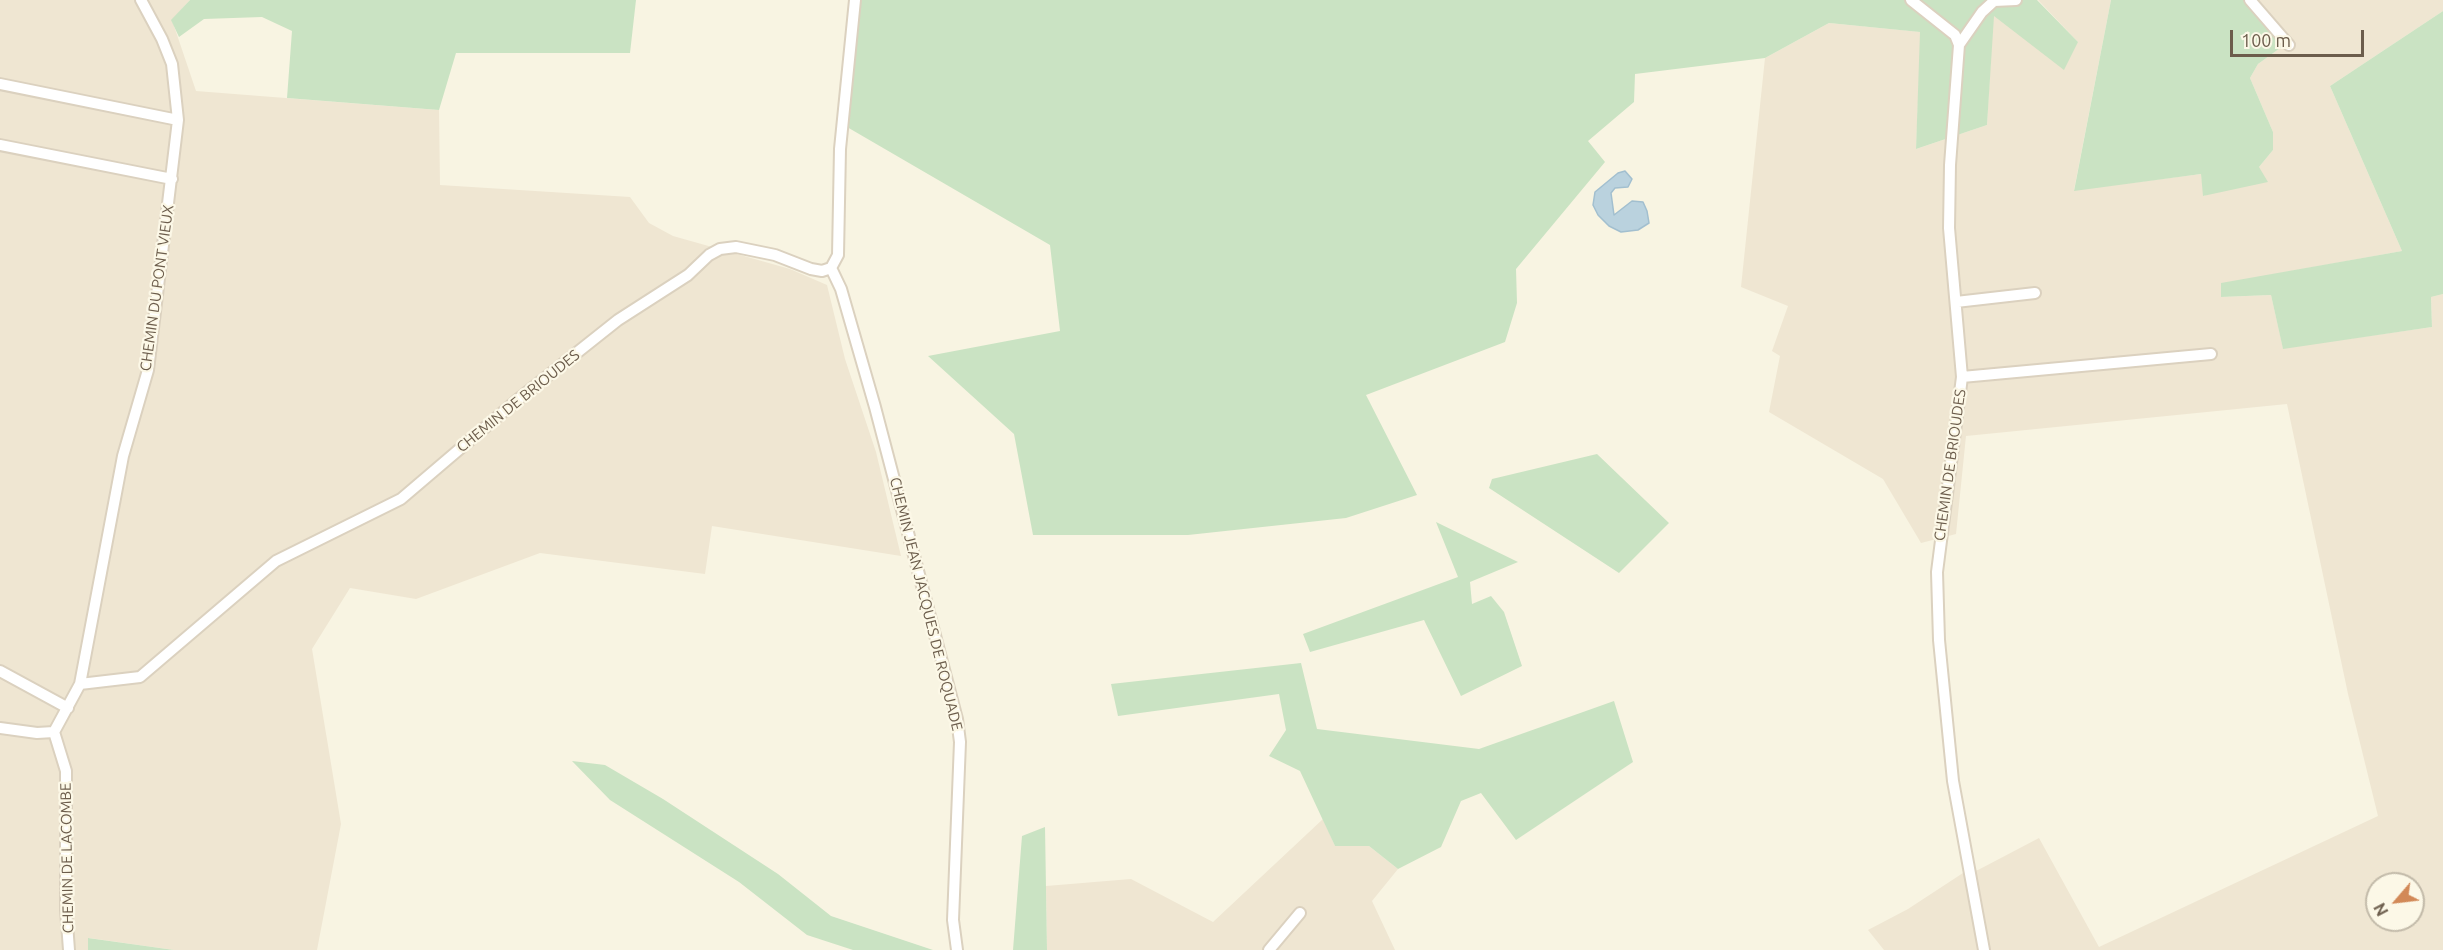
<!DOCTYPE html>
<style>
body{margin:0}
#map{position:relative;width:2443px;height:950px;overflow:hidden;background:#f8f4e2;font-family:Ubuntu,sans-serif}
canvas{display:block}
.north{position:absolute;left:2365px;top:872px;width:60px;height:60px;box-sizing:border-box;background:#fcf8e7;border:2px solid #c2baa9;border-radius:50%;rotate:242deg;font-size:16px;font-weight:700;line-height:24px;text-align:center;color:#6c5d4c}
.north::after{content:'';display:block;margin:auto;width:21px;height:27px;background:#d28957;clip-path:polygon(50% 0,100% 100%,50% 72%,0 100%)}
.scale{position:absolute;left:2230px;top:30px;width:134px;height:27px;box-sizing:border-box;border:3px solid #6c5d4c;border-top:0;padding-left:8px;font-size:18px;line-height:21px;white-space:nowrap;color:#6c5d4c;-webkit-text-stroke:4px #fcf8e7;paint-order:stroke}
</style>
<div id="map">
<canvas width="2443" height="950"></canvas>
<div class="north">N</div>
<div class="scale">100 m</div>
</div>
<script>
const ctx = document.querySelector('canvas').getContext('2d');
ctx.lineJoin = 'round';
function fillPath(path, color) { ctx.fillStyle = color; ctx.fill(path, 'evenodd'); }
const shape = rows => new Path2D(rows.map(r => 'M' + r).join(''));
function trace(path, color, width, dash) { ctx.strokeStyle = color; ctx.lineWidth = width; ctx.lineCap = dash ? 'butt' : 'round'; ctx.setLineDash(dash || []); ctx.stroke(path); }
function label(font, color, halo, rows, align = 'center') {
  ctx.font = font + ' Ubuntu,sans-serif'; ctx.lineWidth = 4.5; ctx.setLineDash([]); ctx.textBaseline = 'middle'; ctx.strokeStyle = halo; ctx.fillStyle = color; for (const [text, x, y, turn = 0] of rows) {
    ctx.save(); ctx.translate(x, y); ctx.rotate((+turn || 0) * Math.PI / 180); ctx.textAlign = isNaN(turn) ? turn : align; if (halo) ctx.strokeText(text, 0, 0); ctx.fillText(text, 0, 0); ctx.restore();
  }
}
const residential = shape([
 [0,0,190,0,172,20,196,91,439,110,440,185,630,197,649,223,673,236,790,269,827,285,845,359,876,452,901,556,712,526,705,574,540,553,416,599,350,588,312,649,341,824,317,950,174,950,89,938,88,950,0,950],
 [2038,0,2111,0,2074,190,2201,174,2204,196,2259,167,2273,150,2273,132,2250,78,2258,64,2283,46,2244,0,2443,0,2443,11,2330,86,2402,251,2221,284,2221,297,2271,295,2283,348,2432,327,2431,297,2443,294,2443,950,1884,950,1868,930,1908,909,1963,873,1978,870,2039,838,2099,947,2378,816,2348,694,2287,404,1966,436,1956,534,1921,543,1883,479,1769,412,1780,356,1772,351,1788,306,1741,287,1765,58,1829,23,1921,32,1916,149,1987,125,1993,15,2078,42],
 [2377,884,2413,884,2413,920,2377,920],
 [1323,819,1335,846,1369,846,1398,869,1372,901,1395,950,1047,950,1046,886,1131,879,1213,922]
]);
const green = shape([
 [190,0,636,0,630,53,456,53,439,110,287,98,292,31,262,17,204,19,179,37,171,20],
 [861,0,2037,0,2078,42,2064,70,1994,16,1987,125,1916,149,1920,32,1829,23,1765,58,1635,74,1634,102,1588,141,1605,162,1516,269,1517,303,1505,342,1366,395,1417,495,1346,518,1188,535,1033,535,1014,434,928,356,1060,331,1050,245,847,127],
 [2111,0,2244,0,2283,46,2258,64,2250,78,2273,132,2273,150,2259,167,2268,182,2203,196,2201,174,2074,191],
 [2443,11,2443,294,2431,297,2432,327,2283,349,2271,295,2221,297,2221,283,2402,251,2330,86],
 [1597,454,1669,523,1619,573,1489,488,1492,479],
 [1436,522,1518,562,1470,582,1472,604,1491,596,1504,612,1522,666,1461,696,1424,620,1310,652,1303,634,1458,577],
 [1301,663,1317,729,1479,749,1614,701,1633,762,1516,840,1481,793,1461,801,1441,847,1398,869,1369,846,1335,846,1300,771,1269,756,1286,730,1279,694,1118,716,1111,684],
 [572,761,605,765,663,799,778,874,831,916,933,950,853,950,807,935,739,882,610,800],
 [1045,827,1047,950,1013,950,1022,836],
 [88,938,174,950,88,950]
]);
const water = shape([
 [1625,171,1632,179,1628,187,1615,188,1611,193,1614,215,1632,201,1643,202,1647,211,1649,223,1638,230,1621,232,1609,226,1598,215,1593,205,1595,192,1618,173,1625,171]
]);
const minor = shape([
 [1911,0,1955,35,1959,45,1950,165,1949,228,1962,377,1937,572,1939,640,1953,781,1984,950],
 [2250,0,2289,45],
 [1959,45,1982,12,1994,1,2016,0],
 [0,84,178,120],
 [0,145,172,179],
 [831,268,841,289,875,407,957,719,960,742,953,920,957,950],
 [1956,302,2035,293],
 [1962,377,2211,354],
 [0,671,68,708],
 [80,684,123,456,148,370,178,120,172,64,162,39,141,0],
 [0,728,37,733,54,732,80,684,140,677,276,561,401,499,516,401,618,320,688,275,709,255,720,249,736,247,775,255,811,269,822,271,831,268,838,255,840,149,855,0],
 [54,732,66,771,66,910,69,950],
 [1269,950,1300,913]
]);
const streetNames = [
 ["CHEMIN DU PONT VIEUX",157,288,-82],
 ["CHEMIN DE BRIOUDES",518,401,-39],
 ["CHEMIN DE BRIOUDES",1950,465,-82],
 ["CHEMIN JEAN JACQUES DE ROQUADE",926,604,76],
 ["CHEMIN DE LACOMBE",67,858,-91]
];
fillPath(residential, '#efe6d2');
fillPath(green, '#cae3c3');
fillPath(water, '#bad2de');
trace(water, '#a2bfcf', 1.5);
trace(minor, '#dbd1bf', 14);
trace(minor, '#fff', 10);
label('15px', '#6c5d4c', '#fcf8e7', streetNames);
</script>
